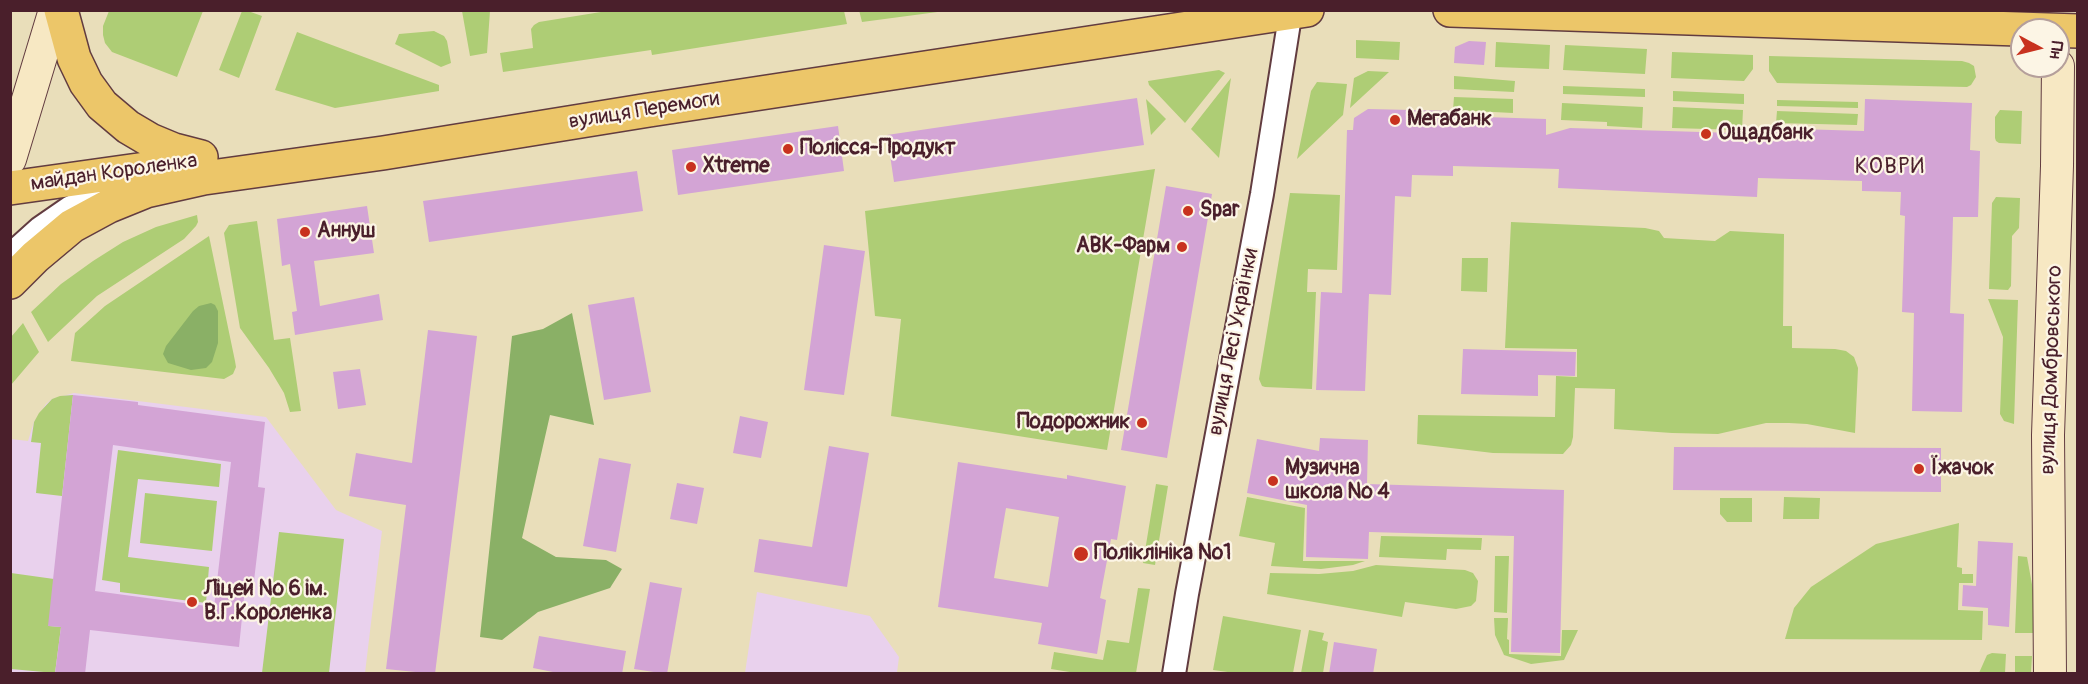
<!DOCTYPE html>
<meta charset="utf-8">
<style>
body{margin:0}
#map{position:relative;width:2088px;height:684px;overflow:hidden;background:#e9deba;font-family:Pangolin,sans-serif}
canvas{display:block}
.frame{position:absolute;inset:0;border:12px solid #4a1f2b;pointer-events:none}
.north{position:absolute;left:2010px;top:18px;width:60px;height:60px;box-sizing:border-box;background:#fcf5e5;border:2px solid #b59f9b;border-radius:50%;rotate:97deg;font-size:16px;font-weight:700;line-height:24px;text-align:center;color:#4a1f2b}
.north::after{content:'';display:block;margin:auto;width:21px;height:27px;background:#c8321e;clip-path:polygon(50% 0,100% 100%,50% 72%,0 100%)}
</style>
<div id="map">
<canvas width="2088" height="684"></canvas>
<div class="frame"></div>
<div class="north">Пн</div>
</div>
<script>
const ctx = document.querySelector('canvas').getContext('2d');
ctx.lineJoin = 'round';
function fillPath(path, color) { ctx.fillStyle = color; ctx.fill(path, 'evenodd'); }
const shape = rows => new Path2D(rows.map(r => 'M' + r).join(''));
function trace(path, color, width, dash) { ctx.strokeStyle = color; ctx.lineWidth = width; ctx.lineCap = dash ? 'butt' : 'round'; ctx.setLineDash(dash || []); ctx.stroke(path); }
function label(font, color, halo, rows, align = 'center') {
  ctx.font = font + ' Pangolin,sans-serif'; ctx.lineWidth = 4.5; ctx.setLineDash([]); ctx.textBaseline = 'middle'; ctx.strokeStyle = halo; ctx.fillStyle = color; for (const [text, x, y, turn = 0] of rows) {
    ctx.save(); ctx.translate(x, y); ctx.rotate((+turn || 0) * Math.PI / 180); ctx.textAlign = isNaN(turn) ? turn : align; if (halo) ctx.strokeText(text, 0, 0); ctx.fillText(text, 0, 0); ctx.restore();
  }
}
const built = shape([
 [74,393,266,417,336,510,382,531,365,673,11,674,11,439,28,441,34,422,46,404,52,399],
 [757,592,870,616,899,657,897,673,745,673]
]);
const green = shape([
 [859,10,945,10,945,11,862,22],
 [109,11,203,11,177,77,112,52,105,43,103,35,103,26],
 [242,11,248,11,262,16,239,78,219,70],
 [462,11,490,11,487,53,470,56],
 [607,11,844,11,847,24,652,55,651,50,503,72,500,53,533,48,531,29,534,25,539,22],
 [434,31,444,36,447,41,451,63,441,67,395,44,399,34],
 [297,32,439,85,439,91,335,108,275,90],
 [1356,40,1400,42,1399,60,1356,58],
 [1496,42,1550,45,1549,69,1495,67],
 [1565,45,1647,49,1645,74,1563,70],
 [1672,52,1753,55,1753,69,1744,81,1671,78],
 [1769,56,1962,61,1969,63,1974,66,1976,77,1971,85,1967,87,1777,83,1769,71],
 [1219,70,1225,73,1185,123,1149,85,1148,81],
 [1368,71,1389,72,1350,108,1354,78],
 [1454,76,1515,81,1514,92,1454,89],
 [1231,78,1219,158,1191,129],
 [1317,82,1347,84,1343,115,1297,159,1311,91],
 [1563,86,1645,89,1645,97,1563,94],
 [1673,91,1744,94,1744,104,1673,101],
 [1454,97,1513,99,1513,113,1453,110],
 [1146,99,1166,119,1151,135],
 [1777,100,1858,102,1858,108,1777,106],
 [1562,103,1643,107,1642,128,1607,126,1607,122,1561,120],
 [1673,107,1743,110,1742,130,1672,128],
 [2000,110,2022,111,2021,144,1999,143,1996,141,1995,138,1995,117],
 [1777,111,1858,114,1857,125,1776,123],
 [1155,169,1107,450,891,416,901,319,875,316,865,211],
 [1290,193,1340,195,1337,270,1308,269,1307,292,1316,292,1312,389,1265,387,1262,386,1259,379],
 [1996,197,2020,198,2019,228,2012,236,2011,286,2008,290,1989,289,1992,203],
 [197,215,198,222,196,226,184,239,97,296,48,342,31,312,61,284,93,261,123,242,156,227],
 [257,221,274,340,290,338,301,411,290,412,284,393,269,368,240,328,224,233,229,225],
 [1511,222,1645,228,1659,231,1664,238,1715,241,1730,231,1784,234,1783,326,1792,326,1792,348,1835,349,1846,351,1854,357,1858,368,1855,433,1807,424,1789,423,1766,423,1718,434,1672,433,1614,429,1615,389,1575,388,1573,437,1571,445,1563,454,1493,453,1417,444,1418,415,1555,417,1556,376,1577,377,1577,349,1505,348],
 [209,236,235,361,236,367,233,374,224,379,71,361,75,333,105,306],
 [1462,258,1488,258,1487,292,1461,291],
 [1988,299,2018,300,2014,424,2004,421,2000,414,2003,337],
 [23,323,39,352,11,385,11,337],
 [73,395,62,496,36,493,41,443,31,442,34,422,39,413,52,399,60,396],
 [118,450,221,464,219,487,138,479,128,557,209,567,206,603,120,592,120,583,102,580],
 [1156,484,1168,486,1155,565,1143,563],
 [145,493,217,501,212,551,140,543],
 [1247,497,1305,508,1303,561,1365,561,1353,565,1321,569,1271,566,1275,543,1239,536],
 [1784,497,1820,498,1819,519,1783,519],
 [1720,498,1752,498,1752,522,1727,522,1720,514],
 [1959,523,1957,567,1962,568,1962,574,1973,574,1973,583,1959,583,1958,610,1983,611,1982,640,1785,639,1794,608,1811,587,1876,544],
 [279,532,344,539,329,673,262,673],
 [1381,536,1482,538,1481,550,1447,549,1446,560,1379,557],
 [1495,556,1509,556,1507,613,1494,612],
 [2018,556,2027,557,2033,590,2033,633,2015,633],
 [1376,565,1465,570,1473,573,1478,581,1476,601,1471,606,1456,609,1405,602,1402,617,1267,594,1270,573,1319,574,1353,571],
 [11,573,54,579,49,626,61,627,55,673,11,669],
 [1138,588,1150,589,1136,673,1076,673,1051,669,1054,652,1103,660,1107,640,1129,643],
 [1223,616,1301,630,1293,673,1235,673,1213,670],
 [1494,618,1508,618,1507,639,1509,640,1509,654,1561,656,1562,630,1578,630,1564,660,1531,664,1504,655,1495,635],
 [1309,630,1324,633,1322,640,1328,642,1323,673,1301,673],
 [1992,653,2006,654,2005,673,1979,673,1987,655],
 [2015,656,2032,656,2031,673,2015,673]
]);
const forest = shape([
 [211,303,215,305,218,311,218,343,212,362,206,368,191,370,168,363,163,354,166,346,193,311,199,306],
 [572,313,594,425,550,415,522,538,556,557,606,560,622,569,610,588,538,612,502,640,480,637,512,336,543,329]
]);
const building = shape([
 [1469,41,1486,42,1484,65,1454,63,1455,47],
 [1137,98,1144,145,894,182,887,135],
 [1865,99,1972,103,1970,150,1980,151,1978,217,1953,217,1952,256,1950,313,1964,314,1962,412,1912,411,1914,313,1902,312,1905,216,1900,215,1901,192,1862,191,1862,181,1758,178,1757,197,1558,188,1559,169,1453,166,1453,176,1412,175,1411,197,1395,196,1391,295,1369,294,1365,391,1316,390,1321,292,1342,293,1347,130,1353,130,1354,118,1368,109,1455,111,1454,116,1546,119,1546,135,1570,128,1766,134,1766,128,1864,131],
 [838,126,844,171,678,195,672,150],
 [637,171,643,211,429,242,423,201],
 [1166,186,1212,194,1167,458,1121,450],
 [367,206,374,253,314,261,320,306,379,294,383,320,295,335,292,312,297,311,290,264,282,266,277,219],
 [824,245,865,251,844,395,804,390],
 [634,297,651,392,604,400,588,305],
 [428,330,477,336,435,674,386,669,406,505,349,496,356,453,412,463],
 [1463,349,1576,352,1575,376,1538,375,1538,396,1461,394],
 [360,369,366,405,338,409,333,372],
 [73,395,138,402,138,405,265,422,258,487,265,488,253,589,245,588,239,647,90,630,85,674,55,674,61,627,48,626],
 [113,445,231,462,214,607,95,591],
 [740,416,768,422,761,458,733,453],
 [1320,438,1368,440,1367,484,1564,490,1560,653,1511,652,1514,536,1369,532,1368,559,1306,557,1307,505,1247,493,1257,439,1319,451],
 [829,446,869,453,847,587,754,572,759,539,812,547],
 [1674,447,1941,448,1941,492,1673,490],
 [599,458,631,464,616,552,583,546],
 [958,462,1067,479,1067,475,1126,486,1117,540,1111,539,1100,598,1106,600,1097,654,1038,644,1042,623,938,607],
 [1006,508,1059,517,1048,587,994,578],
 [677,483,704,488,697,524,670,519],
 [1978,541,2013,543,2009,627,1988,625,1988,608,1962,606,1963,585,1976,586],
 [650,582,682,588,667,674,634,669],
 [539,636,626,651,622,674,563,674,533,668],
 [1334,642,1377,649,1373,674,1329,674]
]);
const street = shape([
 [10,255,40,228,69,208,127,180],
 [1174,674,1187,594,1262,194,1291,10]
]);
const secondary = shape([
 [10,159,55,10],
 [2050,674,2048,435,2057,166,2058,66]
]);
const primary = shape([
 [61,10,74,58,86,83,102,105,128,127,150,140,174,150,201,157],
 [1450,10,2078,31],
 [10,188,181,164],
 [10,282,35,257,72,226,109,206,146,191,204,178,383,153,649,110,1307,10]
]);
const markers = [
 [1395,120,6,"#c8321e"],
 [1706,134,6,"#c8321e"],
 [788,149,6,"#c8321e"],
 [691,167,6,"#c8321e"],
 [1188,211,6,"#c8321e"],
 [305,232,6,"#c8321e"],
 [1182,247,6,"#c8321e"],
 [1142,423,6,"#c8321e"],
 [1919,469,6,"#c8321e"],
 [1273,481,6,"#c8321e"],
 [1081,554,8,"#c8321e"],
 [192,602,6,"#c8321e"]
];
const streetNames = [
 ["вулиця Перемоги",644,111,-9],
 ["майдан Короленка",114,173,-8],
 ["вулиця Лесі Українки",1234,342,-79],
 ["вулиця Домбровського",2052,370,-88]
];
const poiNames = [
 ["Мегабанк",1407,120],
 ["Ощадбанк",1718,134],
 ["Полісся-Продукт",800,149],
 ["Xtreme",703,167],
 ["Spar",1200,211],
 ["Аннуш",317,232],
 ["АВК-Фарм",1170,247,"right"],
 ["Подорожник",1130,423,"right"],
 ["Музична",1285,469],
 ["школа № 4",1285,493],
 ["Їжачок",1931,469],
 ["Поліклініка №1",1094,554],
 ["Ліцей № 6 ім.",204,590],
 ["В.Г.Короленка",204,614]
];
const neighbourhoodNames = [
 ["КОВРИ",1890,167]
];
fillPath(built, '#e9d1ed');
fillPath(green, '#aecd75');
fillPath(forest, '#8ab066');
fillPath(building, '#d3a4d5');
trace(street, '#623c40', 26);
trace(secondary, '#623c40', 34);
trace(primary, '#623c40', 36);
trace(street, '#fff', 22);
trace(secondary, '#f7e8c3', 32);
trace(primary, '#ecc669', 33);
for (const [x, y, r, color] of markers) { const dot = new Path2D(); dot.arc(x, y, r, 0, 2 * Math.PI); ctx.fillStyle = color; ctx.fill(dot); trace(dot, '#fcf5e5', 2); }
label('21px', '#4a1f2b', '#fcf5e5', streetNames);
label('bold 21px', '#4a1f2b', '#fcf5e5', poiNames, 'left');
ctx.letterSpacing = '1.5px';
label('22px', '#4a1f2b', '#fcf5e5', neighbourhoodNames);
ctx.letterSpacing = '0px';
</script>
